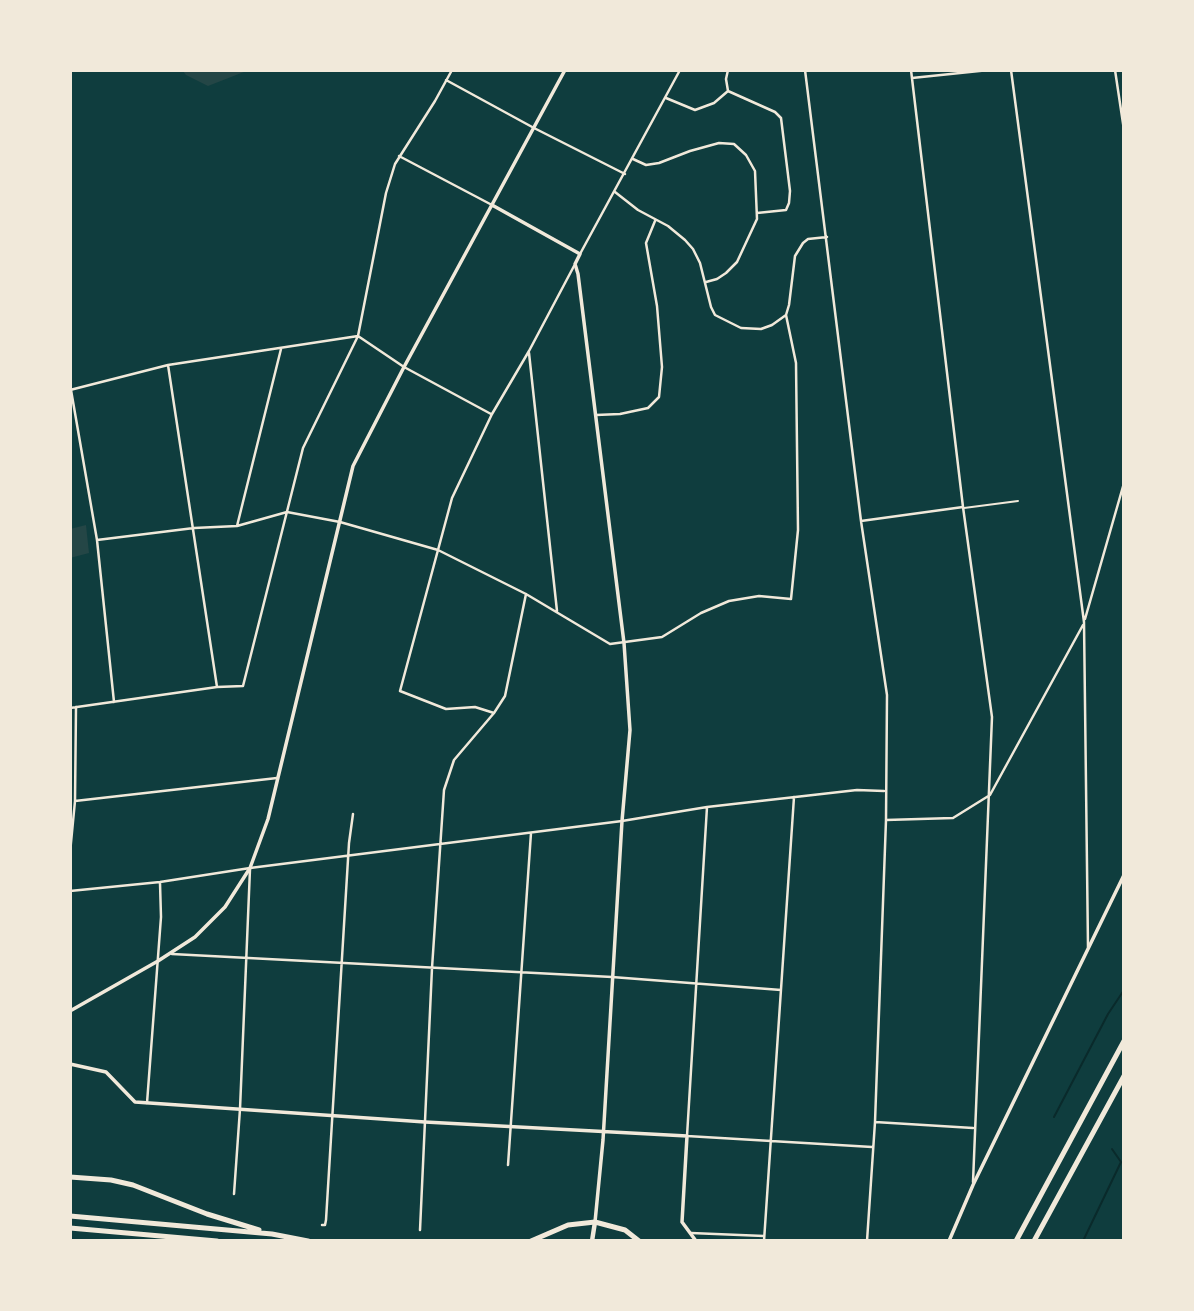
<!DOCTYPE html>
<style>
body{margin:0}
#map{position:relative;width:1194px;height:1311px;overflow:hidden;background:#0f3d3e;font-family:"IBM Plex Sans",sans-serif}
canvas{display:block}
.frame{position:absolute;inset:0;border:72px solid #f1e9da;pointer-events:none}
</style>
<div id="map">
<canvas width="1194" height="1311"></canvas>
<div class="frame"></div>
</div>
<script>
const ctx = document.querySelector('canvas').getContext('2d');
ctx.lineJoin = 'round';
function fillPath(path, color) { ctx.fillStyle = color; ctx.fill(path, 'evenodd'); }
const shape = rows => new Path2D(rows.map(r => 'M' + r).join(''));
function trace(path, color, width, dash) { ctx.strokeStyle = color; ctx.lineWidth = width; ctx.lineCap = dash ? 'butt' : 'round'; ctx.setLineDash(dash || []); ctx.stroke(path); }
const green = shape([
 [182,70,249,70,208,86,186,75],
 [86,525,89,553,70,558,70,529]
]);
const stream = shape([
 [1054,1117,1108,1014,1124,990],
 [1083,1241,1121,1162,1112,1149]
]);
const service = shape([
 [964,508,1018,501]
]);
const minor = shape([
 [805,70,861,521,887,695,886,820,875,1122,867,1241],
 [911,70,963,507,992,717,973,1182],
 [1011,70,1084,622,1088,947],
 [1115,70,1124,130],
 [912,78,989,70],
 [446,80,534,128,625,174],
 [728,91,775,112,781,118,790,191,789,203,786,210,757,213],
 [666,98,695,110,714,103,728,91,726,79,728,70],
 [399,156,492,205],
 [633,159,646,165,659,163,690,151,719,143,734,144,746,155,755,171,757,219,737,262,726,273,717,279,706,282],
 [615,192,638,210,668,226,685,240,693,249,700,263,711,307,715,315,741,328,761,329,772,325,786,315,789,305,795,256,803,243,808,239,827,237],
 [580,254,680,70],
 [529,353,557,611],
 [168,365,217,687],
 [70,390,168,365,358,336,404,367,491,414],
 [71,390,97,540,114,702],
 [596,415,620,414,648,408,659,397,662,367,657,306,646,243,655,221],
 [861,521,963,507],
 [237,526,281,349],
 [97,540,194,528,237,526,287,512,340,522,438,550,526,594,610,644,662,637,701,613,729,601,759,596,791,599,798,530,796,363,786,315],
 [1085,619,1124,483],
 [70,708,217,687,243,686,303,448,358,336,386,193,395,164,435,101,452,70],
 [494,713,475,707,446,709,400,691,452,498,492,414,529,351,574,266],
 [75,801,277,778],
 [707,807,687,1136,872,1147],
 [886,820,953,818,990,795,1083,625],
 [70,853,75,801,76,707],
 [70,891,160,882,250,868,622,821,707,807,857,790,884,791],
 [172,954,612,977,781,990],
 [147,1103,161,917,160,883],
 [875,1122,973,1128],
 [508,1165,531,833],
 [234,1194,240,1109,250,869],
 [322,1225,325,1225,326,1220,349,843,353,814],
 [420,1230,432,968,444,790,454,760,494,713,505,696,526,594],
 [691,1233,764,1236],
 [764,1241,794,797]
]);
const tertiary = shape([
 [492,205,580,254,575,264,578,274,624,643,630,730,622,821,603,1140,595,1222],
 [70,1011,158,961,195,937,225,907,250,868,268,819,353,466,404,367,565,70],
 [70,1064,106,1072,135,1102,425,1122,687,1136,682,1222,696,1241],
 [949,1241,973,1185,1124,875]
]);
const secondary = shape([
 [592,1241,595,1222]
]);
const motorway = shape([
 [70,1177,111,1180,133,1185,207,1214,259,1230],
 [70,1216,272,1234,308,1241],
 [70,1228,217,1241],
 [531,1241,568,1225,595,1222,625,1230,639,1241],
 [1016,1241,1124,1041],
 [1034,1241,1124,1076]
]);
fillPath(green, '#244646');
trace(stream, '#0a2a2b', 2);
trace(service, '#f1e9da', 2);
trace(minor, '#f1e9da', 2.5);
trace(tertiary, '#f1e9da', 3.5);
trace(secondary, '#f1e9da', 4.5);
trace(motorway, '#f1e9da', 5);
</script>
